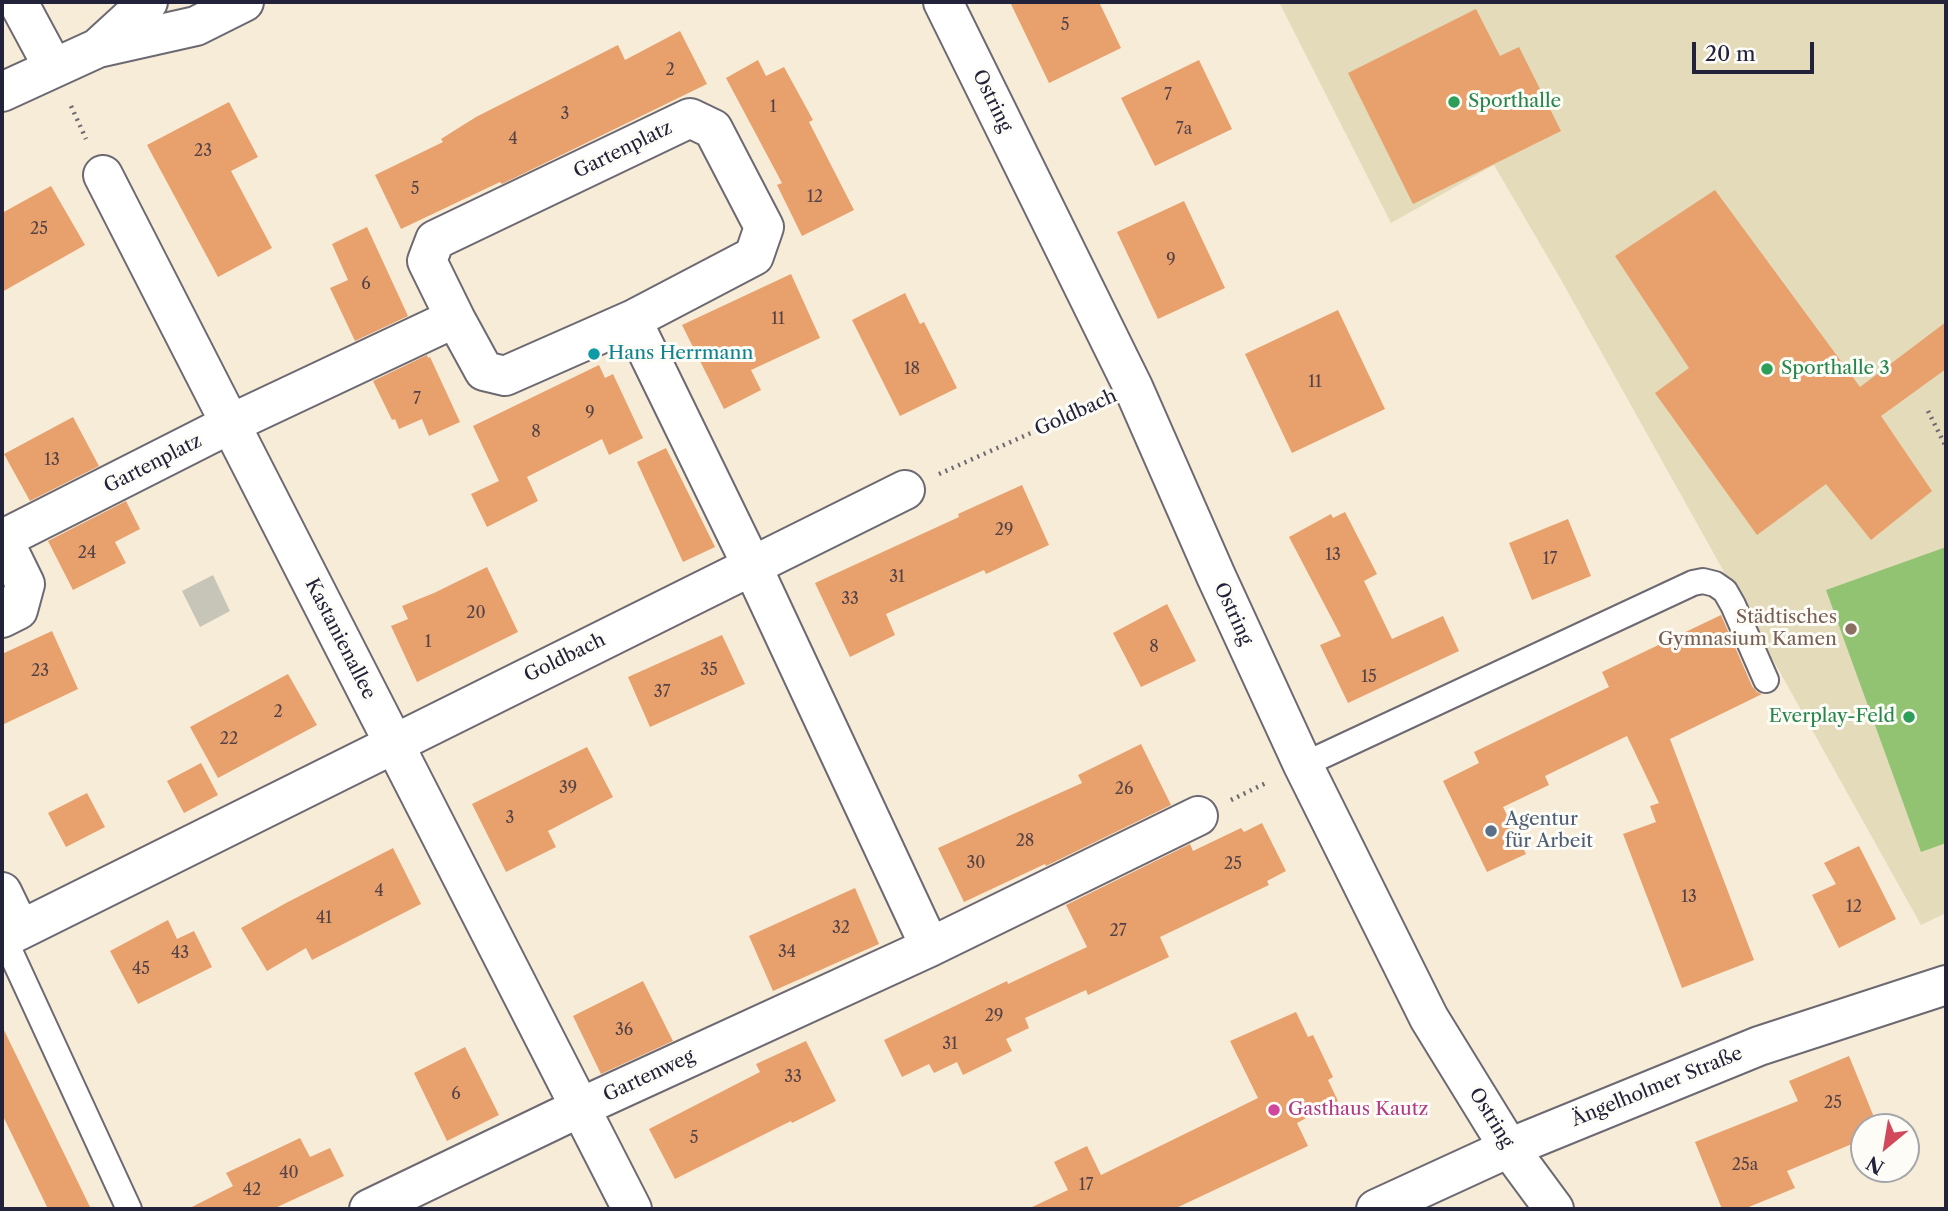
<!DOCTYPE html>
<meta charset="utf-8">
<style>
body{margin:0}
#map{position:relative;width:1948px;height:1211px;overflow:hidden;background:#f7ecd8;font-family:"Libre Caslon Text",serif}
canvas{display:block}
.frame{position:absolute;inset:0;border:4px solid #22223b;pointer-events:none}
.north{position:absolute;left:1850px;top:1113px;width:70px;height:70px;box-sizing:border-box;background:#fdfcf7;border:2px solid #a5a5ac;border-radius:50%;rotate:210deg;font-size:19px;font-weight:700;line-height:28px;text-align:center;color:#22223b}
.north::after{content:'';display:block;margin:auto;width:24px;height:32px;background:#d1495b;clip-path:polygon(50% 0,100% 100%,50% 72%,0 100%)}
.scale{position:absolute;left:1692px;top:42px;width:122px;height:32px;box-sizing:border-box;border:4px solid #22223b;border-top:0;padding-left:9px;font-size:21px;line-height:24px;white-space:nowrap;color:#22223b;-webkit-text-stroke:5px #fdfcf7;paint-order:stroke}
</style>
<div id="map">
<canvas width="1948" height="1211"></canvas>
<div class="frame"></div>
<div class="north">N</div>
<div class="scale">20 m</div>
</div>
<script>
const ctx = document.querySelector('canvas').getContext('2d');
ctx.lineJoin = 'round';
function fillPath(path, color) { ctx.fillStyle = color; ctx.fill(path, 'evenodd'); }
const shape = rows => new Path2D(rows.map(r => 'M' + r).join(''));
function trace(path, color, width, dash) { ctx.strokeStyle = color; ctx.lineWidth = width; ctx.lineCap = dash ? 'butt' : 'round'; ctx.setLineDash(dash || []); ctx.stroke(path); }
function label(font, color, halo, rows, align = 'center') {
  ctx.font = font + ' "Libre Caslon Text",serif'; ctx.lineWidth = 6; ctx.setLineDash([]); ctx.textBaseline = 'middle'; ctx.strokeStyle = halo; ctx.fillStyle = color; for (const [text, x, y, turn = 0] of rows) {
    ctx.save(); ctx.translate(x, y); ctx.rotate((+turn || 0) * Math.PI / 180); ctx.textAlign = isNaN(turn) ? turn : align; if (halo) ctx.strokeText(text, 0, 0); ctx.fillText(text, 0, 0); ctx.restore();
  }
}
const built = shape([
 [1279,2,1946,2,1946,913,1921,925,1560,278,1494,165,1391,223]
]);
const industrial = shape([
 [213,575,230,611,200,627,182,591]
]);
const green = shape([
 [1946,547,1946,843,1921,852,1826,590]
]);
const building = shape([
 [1010,2,1099,2,1121,48,1049,83],
 [1476,9,1500,56,1519,47,1561,131,1413,204,1348,73],
 [680,31,707,84,502,184,500,182,401,229,375,175,443,142,441,139,476,117,618,45,625,60],
 [758,60,766,76,784,67,813,120,809,122,854,210,802,236,777,185,782,183,726,78],
 [1199,60,1232,129,1155,166,1121,98],
 [229,102,258,157,231,171,272,248,218,277,147,145],
 [51,186,85,245,2,292,2,213],
 [1715,190,1860,387,1946,322,1946,369,1881,416,1932,491,1871,540,1826,484,1757,535,1655,393,1689,368,1615,256],
 [1184,201,1225,288,1158,319,1117,232],
 [367,227,408,316,355,341,330,288,348,280,332,244],
 [791,274,820,338,751,370,761,390,724,409,682,325],
 [905,293,920,324,924,322,957,388,900,416,852,320],
 [1338,310,1385,409,1292,453,1245,354],
 [427,355,428,358,430,357,460,422,429,436,422,419,399,429,395,419,392,420,373,381],
 [599,365,605,378,613,374,643,438,609,455,602,439,527,477,538,501,487,527,471,494,499,481,473,426],
 [73,417,99,466,30,501,4,454],
 [666,448,715,547,683,562,637,462],
 [1022,485,1049,545,986,574,984,570,886,614,895,635,850,657,815,583,959,517,958,514],
 [126,501,140,529,115,542,126,563,73,590,48,541],
 [1345,512,1377,574,1364,581,1392,639,1443,616,1459,651,1348,703,1320,645,1341,636,1289,537,1331,514,1333,518],
 [1568,519,1591,576,1532,600,1509,543],
 [487,567,518,632,417,682,391,626,408,619,402,606,434,593],
 [1167,604,1196,661,1141,687,1113,633],
 [1721,615,1752,686,1757,692,1762,694,1670,739,1754,960,1682,988,1623,834,1656,822,1650,806,1659,803,1627,736,1545,776,1549,785,1503,807,1526,854,1487,872,1443,781,1479,763,1474,752,1609,687,1602,672],
 [52,631,78,689,2,725,2,654],
 [722,635,745,684,650,727,628,677],
 [288,674,317,725,218,778,190,727],
 [1141,744,1171,805,1046,866,1045,864,964,902,938,848,1082,783,1078,775],
 [587,747,613,797,548,831,556,847,506,872,472,804],
 [201,763,218,795,184,813,167,781],
 [87,793,105,827,66,847,48,813],
 [1262,823,1286,871,1267,881,1269,885,1160,937,1169,957,1088,995,1086,990,1025,1018,1029,1028,1006,1039,1012,1051,963,1075,957,1062,934,1073,929,1064,902,1077,884,1040,1007,981,1008,984,1087,947,1066,905,1190,844,1193,851,1241,828,1244,832],
 [1859,846,1896,919,1839,948,1812,895,1836,884,1824,863],
 [393,848,421,904,312,960,306,948,267,971,241,928,286,903],
 [855,888,879,944,773,991,749,936],
 [168,920,177,939,194,931,212,967,138,1004,110,951],
 [643,981,673,1041,601,1074,573,1016],
 [1296,1012,1308,1037,1313,1035,1333,1077,1328,1080,1338,1101,1297,1123,1308,1146,1174,1209,1028,1209,1068,1190,1054,1162,1087,1146,1101,1175,1258,1098,1230,1041],
 [2,1026,91,1209,48,1209,2,1114],
 [806,1041,836,1101,792,1123,791,1121,675,1179,649,1129,760,1072,756,1064],
 [465,1047,499,1115,447,1141,414,1073],
 [1849,1056,1878,1127,1864,1127,1864,1139,1787,1171,1795,1188,1744,1209,1722,1209,1695,1142,1798,1101,1789,1081],
 [300,1138,310,1157,330,1148,344,1176,273,1209,188,1209,233,1186,226,1173]
]);
const path = shape([
 [71,106,86,139],
 [1928,411,1946,447],
 [939,474,1098,403],
 [1231,800,1268,782]
]);
const service = shape([
 [1303,765,1693,583,1703,581,1715,584,1725,591,1733,605,1766,680],
 [4,938,129,1209]
]);
const minor = shape([
 [18,2,53,67],
 [103,175,632,1209],
 [455,318,484,371,505,376,632,320,752,566,930,947],
 [2,537,3,539,230,424,455,318,427,261,435,240,690,118,713,129,764,227,754,256,632,320],
 [2,618,18,610,25,584,3,539],
 [2,892,20,929],
 [2,939,905,490],
 [369,1209,579,1108,930,947,1198,816],
 [1376,1209,1509,1148,1759,1046,1946,985]
]);
const secondary = shape([
 [943,2,1133,387,1216,576,1303,765,1429,1018,1509,1148,1554,1209],
 [100,46,148,2],
 [2,92,98,48,196,26,244,2]
]);
const markers = [
 [1454,102,7,"#2e9e5b"],
 [594,354,7,"#0f9aa8"],
 [1767,369,7,"#2e9e5b"],
 [1851,629,7,"#8d6e63"],
 [1909,717,7,"#2e9e5b"],
 [1491,831,7,"#5c6f8a"],
 [1274,1110,7,"#d1479c"]
];
const numberNames = [
 ["5",1065,25],
 ["2",670,70],
 ["7",1168,95],
 ["1",773,107],
 ["3",565,114],
 ["7a",1184,129],
 ["4",513,139],
 ["23",203,151],
 ["5",415,189],
 ["12",815,197],
 ["25",39,229],
 ["9",1171,260],
 ["6",366,284],
 ["11",778,319],
 ["18",912,369],
 ["11",1315,382],
 ["7",417,399],
 ["9",590,413],
 ["8",536,432],
 ["13",52,460],
 ["29",1004,530],
 ["24",87,553],
 ["13",1333,555],
 ["17",1550,559],
 ["31",897,577],
 ["33",850,599],
 ["20",476,613],
 ["1",428,642],
 ["8",1154,647],
 ["35",709,670],
 ["23",40,671],
 ["15",1369,677],
 ["37",662,692],
 ["2",278,712],
 ["22",229,739],
 ["39",568,788],
 ["26",1124,789],
 ["3",510,818],
 ["28",1025,841],
 ["30",976,863],
 ["25",1233,864],
 ["4",379,891],
 ["13",1689,897],
 ["12",1854,907],
 ["41",324,918],
 ["32",841,928],
 ["27",1118,931],
 ["34",787,952],
 ["43",180,953],
 ["45",141,969],
 ["29",994,1016],
 ["36",624,1030],
 ["31",950,1044],
 ["33",793,1077],
 ["6",456,1094],
 ["25",1833,1103],
 ["5",694,1138],
 ["25a",1745,1165],
 ["40",289,1173],
 ["17",1086,1185],
 ["42",252,1190]
];
const streetNames = [
 ["Ostring",992,101,64],
 ["Gartenplatz",623,150,-26],
 ["Goldbach",1076,413,-24],
 ["Gartenplatz",153,464,-27],
 ["Ostring",1233,614,65],
 ["Kastanienallee",340,639,63],
 ["Goldbach",565,658,-26],
 ["Gartenweg",649,1076,-25],
 ["Ängelholmer Straße",1657,1087,-22],
 ["Ostring",1491,1118,58]
];
const leisureNames = [
 ["Sporthalle",1468,102],
 ["Sporthalle 3",1781,369],
 ["Everplay-Feld",1895,717,"right"]
];
const cultureNames = [
 ["Hans Herrmann",608,354]
];
const educationNames = [
 ["Städtisches",1837,618],
 ["Gymnasium Kamen",1837,640]
];
const serviceNames = [
 ["Agentur",1505,820],
 ["für Arbeit",1505,842]
];
const hotelNames = [
 ["Gasthaus Kautz",1288,1110]
];
fillPath(built, '#e4dbba');
fillPath(industrial, '#c6c5b8');
fillPath(green, '#92c373');
fillPath(building, '#e8a06c');
trace(service, '#6d6972', 28);
trace(minor, '#6d6972', 42);
trace(secondary, '#6d6972', 42);
trace(path, '#6d6972', 4.5, [2, 5]);
trace(service, '#fff', 24);
trace(minor, '#fff', 38);
trace(secondary, '#fff', 38);
for (const [x, y, r, color] of markers) { const dot = new Path2D(); dot.arc(x, y, r, 0, 2 * Math.PI); ctx.fillStyle = color; ctx.fill(dot); trace(dot, '#fdfcf7', 2.5); }
label('16px', '#544247', null, numberNames);
label('19px', '#22223b', '#fdfcf7', streetNames);
label('19px', '#27864d', '#fdfcf7', leisureNames, 'left');
label('19px', '#0d838f', '#fdfcf7', cultureNames, 'left');
label('19px', '#785e54', '#fdfcf7', educationNames, 'right');
label('19px', '#4e5e75', '#fdfcf7', serviceNames, 'left');
label('19px', '#b23c85', '#fdfcf7', hotelNames, 'left');
</script>
